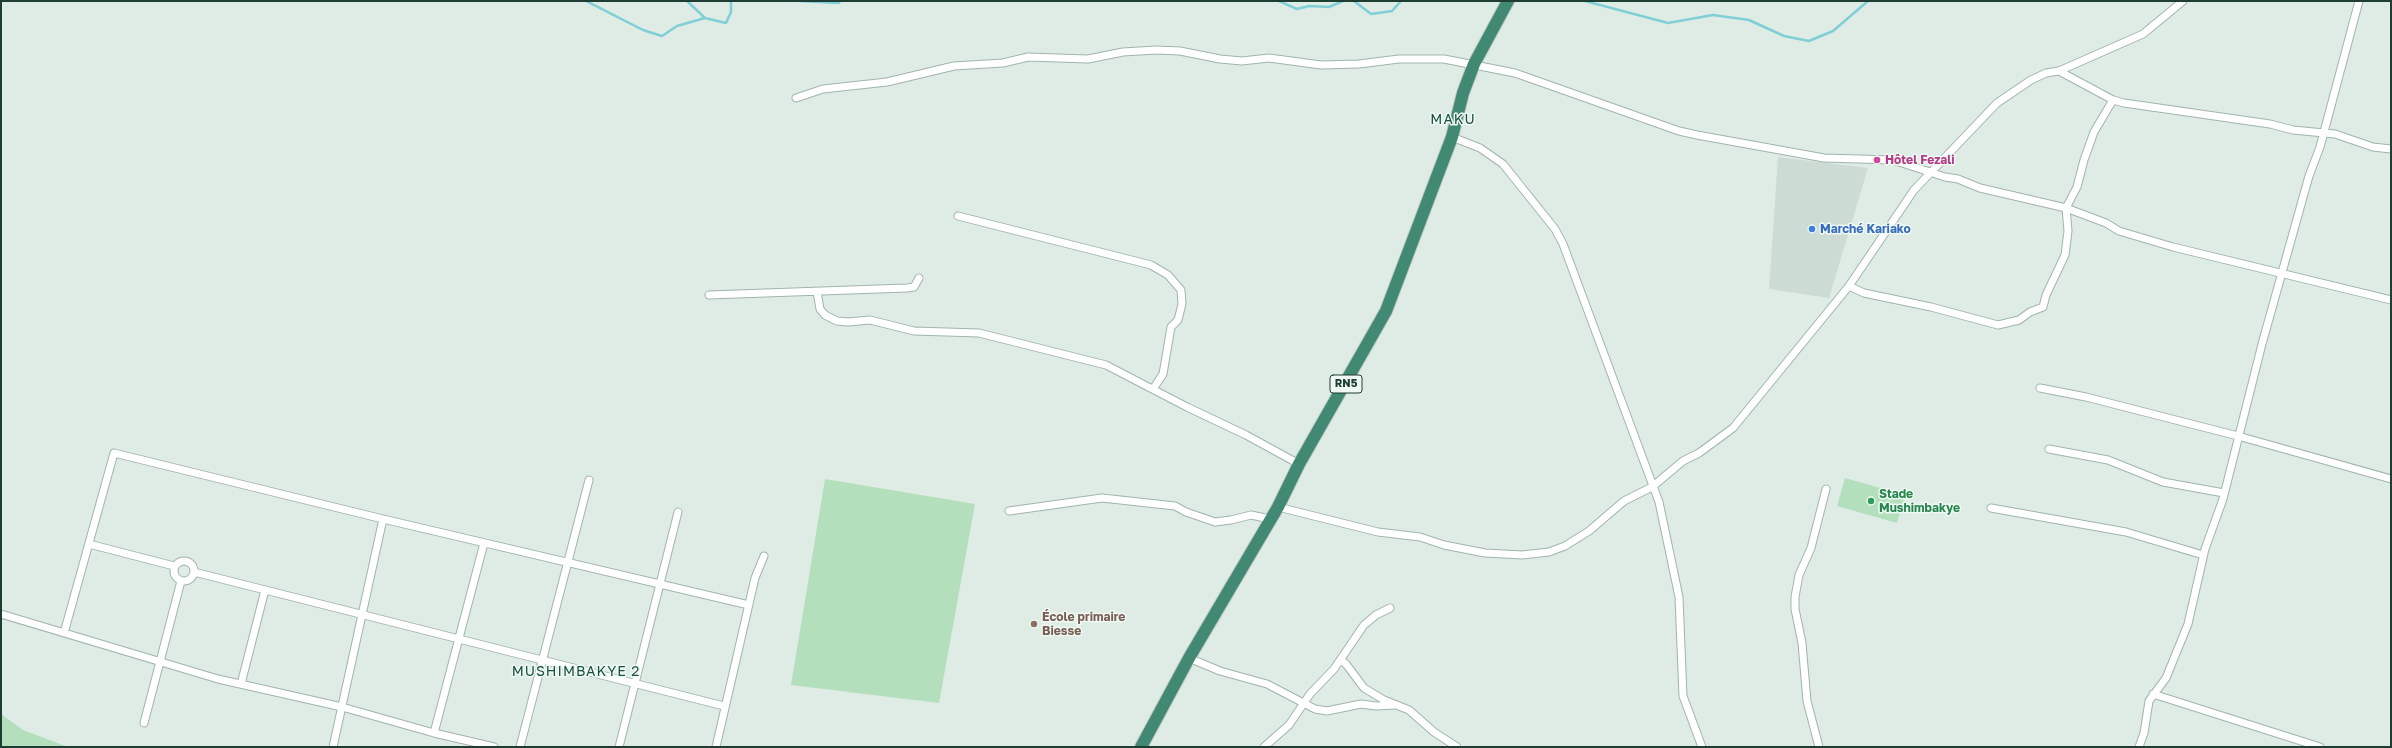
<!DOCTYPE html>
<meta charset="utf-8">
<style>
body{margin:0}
#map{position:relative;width:2392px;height:748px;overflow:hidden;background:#deece5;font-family:"Golos Text",sans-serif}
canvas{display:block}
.frame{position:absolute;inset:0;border:2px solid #1e3d33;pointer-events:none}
</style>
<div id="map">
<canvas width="2392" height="748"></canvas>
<div class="frame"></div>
</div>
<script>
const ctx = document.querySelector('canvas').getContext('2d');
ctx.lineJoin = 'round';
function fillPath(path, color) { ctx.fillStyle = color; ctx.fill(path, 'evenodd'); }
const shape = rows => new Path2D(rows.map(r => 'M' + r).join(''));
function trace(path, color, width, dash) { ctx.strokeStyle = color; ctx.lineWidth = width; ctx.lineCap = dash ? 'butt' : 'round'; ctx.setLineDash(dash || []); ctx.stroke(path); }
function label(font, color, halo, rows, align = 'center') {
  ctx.font = font + ' "Golos Text",sans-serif'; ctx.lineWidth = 3; ctx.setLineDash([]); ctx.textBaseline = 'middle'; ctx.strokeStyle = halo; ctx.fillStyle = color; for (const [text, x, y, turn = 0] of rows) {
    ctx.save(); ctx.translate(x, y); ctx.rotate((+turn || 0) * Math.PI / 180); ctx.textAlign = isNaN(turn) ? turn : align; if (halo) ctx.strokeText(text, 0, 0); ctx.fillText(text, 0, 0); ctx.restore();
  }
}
const built = shape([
 [1778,157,1868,168,1829,298,1769,289]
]);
const green = shape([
 [1845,478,1905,495,1897,523,1837,506],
 [825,479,975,504,939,703,791,685],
 [1,714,23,730,68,747,1,747]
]);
const stream = shape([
 [586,1,643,30,662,36,677,26,705,18,726,23,731,12,731,1],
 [687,1,705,18],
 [799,1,839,3,840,1],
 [1279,1,1297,9,1309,6,1329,7,1343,1],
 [1354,1,1371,14,1392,11,1401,1],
 [1585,1,1668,23,1713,15,1749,20,1784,36,1809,41,1833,31,1868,1]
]);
const minor = shape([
 [2059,71,2113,100,2124,103,2270,124,2293,130,2335,134,2373,147,2391,149],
 [796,98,823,89,887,82,954,66,1003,63,1028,57,1088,59,1123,52,1156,50,1180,51,1220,59,1242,61,1269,58,1321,65,1359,64,1399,59,1444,59,1515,73,1679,131,1697,135,1824,158,1893,160,1945,177,1958,179,1980,188,2066,208,2106,223,2119,231,2173,247,2391,300],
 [1452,137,1480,148,1503,164,1555,229,1563,244,1659,502,1679,597,1683,696,1702,747],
 [958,216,1151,265,1168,275,1181,290,1182,304,1178,320,1171,327,1163,374,1153,389],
 [1849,286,1864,293,1931,307,1998,325,2019,320,2030,312,2043,307,2046,295,2065,255,2068,231,2066,208,2077,187,2084,160,2094,132,2113,100],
 [817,292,820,309,825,315,837,321,848,322,870,320,914,331,979,333,1106,365,1187,407,1246,435,1299,464],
 [709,295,907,288,914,287,919,278],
 [2040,388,2086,397,2238,436,2391,479],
 [2049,449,2108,460,2163,482,2224,493],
 [1278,507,1378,532,1420,537,1444,545,1485,553,1522,555,1549,552,1565,546,1589,531,1624,501,1652,487,1683,461,1699,453,1733,428,1849,286,1914,190,1997,103,2031,80,2046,73,2059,71,2143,34,2183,1],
 [1991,508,2126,532,2203,555],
 [1009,511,1102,498,1175,506,1186,512,1215,522,1231,520,1251,515,1270,519],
 [89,544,174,566],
 '174 571a10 10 0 1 1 20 0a10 10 0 1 1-20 0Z',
 [194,572,724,706],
 [1,614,218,679,342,707,434,733,494,747],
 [64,633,114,453,383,519,749,605],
 [1189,658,1220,671,1267,684,1315,709,1327,711,1361,704,1376,706,1394,705],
 [1340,660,1346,664,1364,688,1384,700,1409,710,1434,732,1457,747],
 [241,684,265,590],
 [2153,694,2320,747],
 [144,723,181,581],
 [434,733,484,543],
 [333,747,383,519],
 [520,747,589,480],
 [619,747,678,512],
 [716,747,755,578,764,556],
 [1264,747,1289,725,1310,694,1334,669,1364,625,1376,615,1390,608],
 [1819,747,1807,701,1802,643,1795,609,1795,597,1799,575,1811,548,1826,489],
 [2139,747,2144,733,2149,701,2166,678,2188,624,2205,549,2223,499,2262,344,2309,176,2320,147,2359,1]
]);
const trunk = shape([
 [1141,747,1189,658,1278,507,1299,464,1386,311,1452,137,1463,93,1474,64,1508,1]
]);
const markers = [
 [1877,160,4,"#d1479c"],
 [1812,229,4,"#3f7fe0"],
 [1871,501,4,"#2e9e5b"],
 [1034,624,4,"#8d6e63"]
];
const shields = [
 [1346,384,32]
];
const shieldNames = [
 ["RN5",1346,384]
];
const hotelNames = [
 ["Hôtel Fezali",1885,160]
];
const shopNames = [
 ["Marché Kariako",1820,229]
];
const leisureNames = [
 ["Stade",1879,494],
 ["Mushimbakye",1879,508]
];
const educationNames = [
 ["École primaire",1042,617],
 ["Biesse",1042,631]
];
const quarterNames = [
 ["MAKU",1453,120],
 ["MUSHIMBAKYE 2",576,672]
];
fillPath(built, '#ccdbd4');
fillPath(green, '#b4dfbd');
trace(stream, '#80cfd7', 2.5);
trace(minor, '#a1b4ac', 9);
trace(trunk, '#c0c9c6', 14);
trace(minor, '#fff', 7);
trace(trunk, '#428974', 12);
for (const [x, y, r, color] of markers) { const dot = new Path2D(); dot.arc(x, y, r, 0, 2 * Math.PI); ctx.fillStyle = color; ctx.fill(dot); trace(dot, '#eff8f3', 1.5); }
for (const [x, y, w] of shields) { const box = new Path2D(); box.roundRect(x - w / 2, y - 9, w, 18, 3); ctx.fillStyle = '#eff8f3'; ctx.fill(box); trace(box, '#1e3d33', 1); }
label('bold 11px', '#1e3d33', null, shieldNames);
label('bold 12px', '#b23c85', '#eff8f3', hotelNames, 'left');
label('bold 12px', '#366cbe', '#eff8f3', shopNames, 'left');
label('bold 12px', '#27864d', '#eff8f3', leisureNames, 'left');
label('bold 12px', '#785e54', '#eff8f3', educationNames, 'left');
ctx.letterSpacing = '1px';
label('14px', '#185140', '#eff8f3', quarterNames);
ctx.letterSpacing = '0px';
</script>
